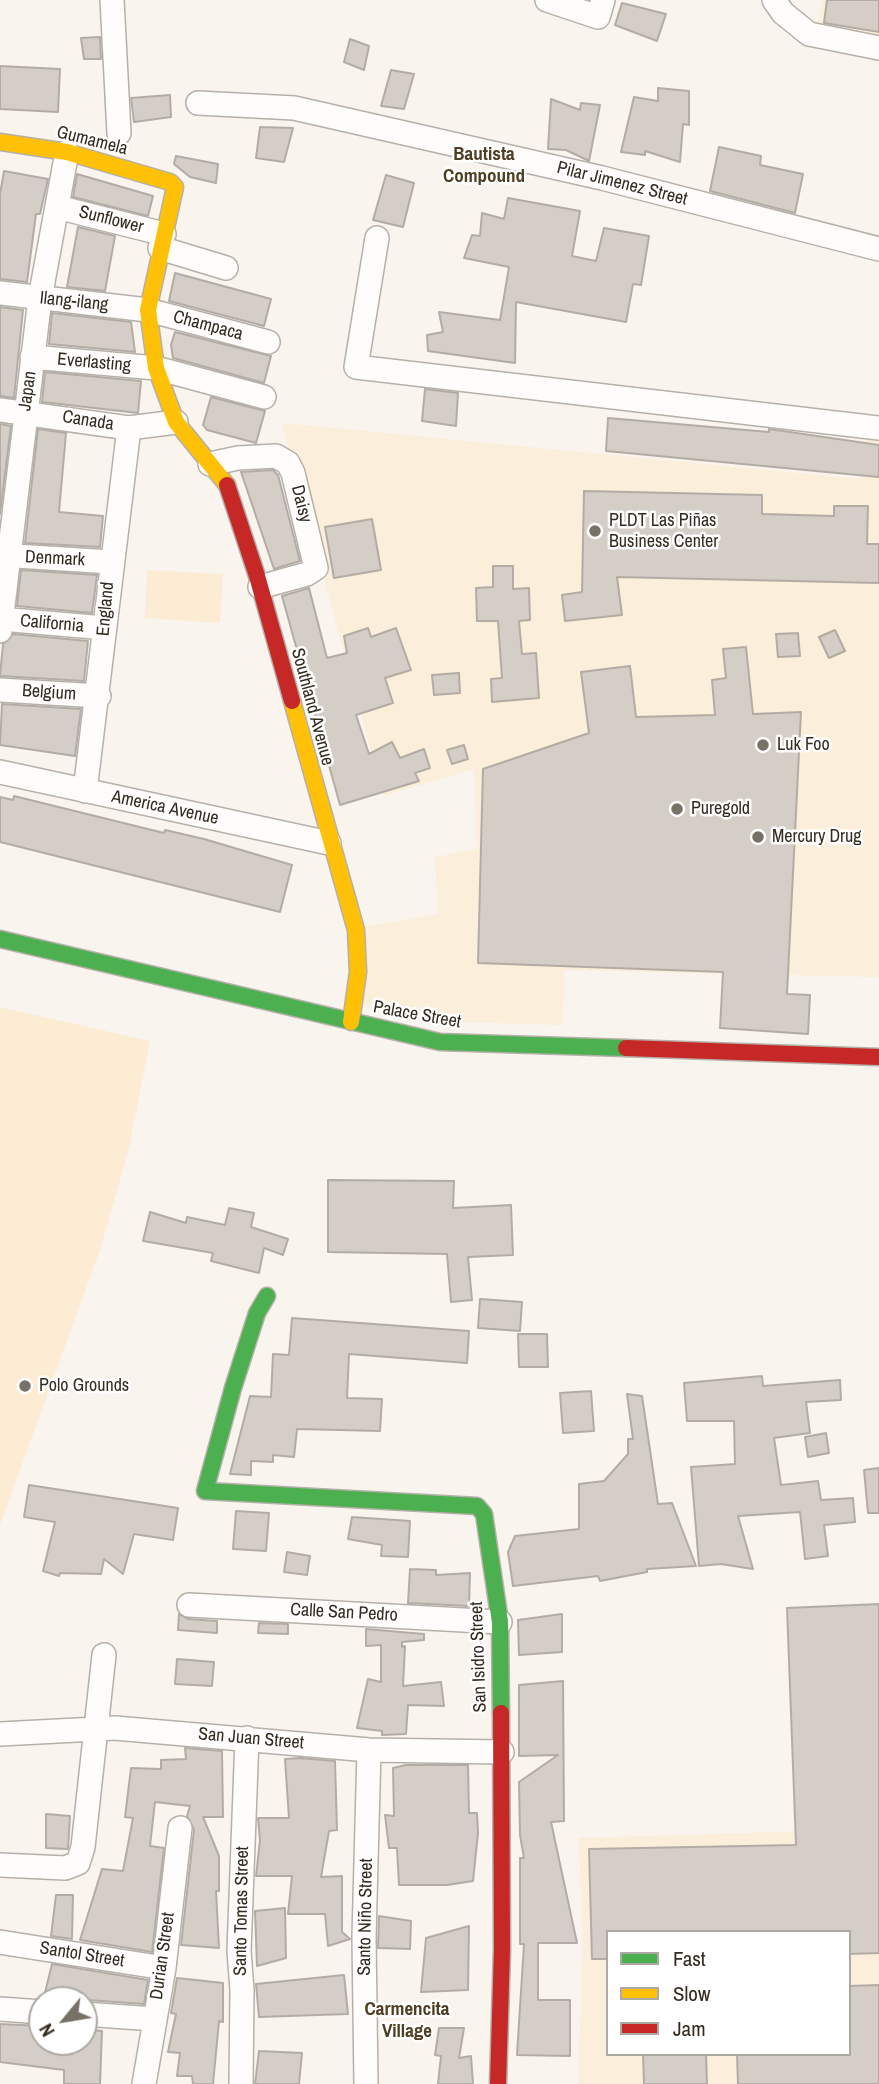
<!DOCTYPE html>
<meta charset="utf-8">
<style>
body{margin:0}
#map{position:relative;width:879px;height:2084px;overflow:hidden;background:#f9f4ee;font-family:"Archivo Narrow",sans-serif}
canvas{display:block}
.legend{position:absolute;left:606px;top:1930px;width:245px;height:126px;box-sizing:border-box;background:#fff;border:2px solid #adaaa5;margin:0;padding:9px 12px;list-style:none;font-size:21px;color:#332b1f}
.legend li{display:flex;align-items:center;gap:14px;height:35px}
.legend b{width:35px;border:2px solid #adaaa5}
.north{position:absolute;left:28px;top:1986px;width:70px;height:70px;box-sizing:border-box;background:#fff;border:2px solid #adaaa5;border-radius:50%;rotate:240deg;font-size:19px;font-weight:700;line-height:28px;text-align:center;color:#332b1f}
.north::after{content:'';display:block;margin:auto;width:24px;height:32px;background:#787167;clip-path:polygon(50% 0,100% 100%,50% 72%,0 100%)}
</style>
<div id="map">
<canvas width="879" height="2084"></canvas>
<ul class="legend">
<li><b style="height:9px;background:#4caf50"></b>Fast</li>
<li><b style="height:9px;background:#ffc107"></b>Slow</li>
<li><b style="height:9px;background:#c62828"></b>Jam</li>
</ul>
<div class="north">N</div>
</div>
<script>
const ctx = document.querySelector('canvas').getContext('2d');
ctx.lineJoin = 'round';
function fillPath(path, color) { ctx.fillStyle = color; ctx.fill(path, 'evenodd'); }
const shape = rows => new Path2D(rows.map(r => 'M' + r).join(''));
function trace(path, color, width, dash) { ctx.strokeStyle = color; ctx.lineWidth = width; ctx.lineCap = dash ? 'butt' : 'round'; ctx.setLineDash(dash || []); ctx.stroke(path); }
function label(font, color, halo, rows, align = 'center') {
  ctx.font = font + ' "Archivo Narrow",sans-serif'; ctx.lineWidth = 5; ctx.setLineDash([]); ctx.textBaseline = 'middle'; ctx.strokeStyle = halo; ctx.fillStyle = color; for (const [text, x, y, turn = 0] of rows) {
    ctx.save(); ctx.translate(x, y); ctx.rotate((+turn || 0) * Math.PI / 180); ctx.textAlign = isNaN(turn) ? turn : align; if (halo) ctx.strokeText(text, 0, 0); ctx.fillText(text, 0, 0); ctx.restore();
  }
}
const built = shape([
 [822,0,879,0,879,39,817,28],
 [282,423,860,479,866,435,879,436,879,977,564,970,563,1025,456,1022,364,1005,362,927,438,914,435,857,477,849,474,769,383,796],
 [879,1829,879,2084,578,2084,583,1951,579,1838],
 [608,1932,849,1932,849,2054,608,2054]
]);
const green = shape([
 [147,570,223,574,220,623,145,618],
 [0,1007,150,1041,129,1148,101,1247,0,1525]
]);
const building = shape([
 [827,0,879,0,879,32,824,23,827,0],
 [622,3,666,14,657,41,615,25,622,3],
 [100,37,101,59,84,59,81,38,100,37],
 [350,39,369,46,364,70,344,62,350,39],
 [0,66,60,69,58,112,0,109,0,66],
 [391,70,414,74,404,109,381,106,391,70],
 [658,88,689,91,689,125,683,124,680,162,645,151,645,155,621,152,634,97,658,101,658,88],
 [170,95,171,117,134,122,131,98,170,95],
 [551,99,580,110,581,103,600,105,589,161,566,150,548,149,551,99],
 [260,127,293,128,284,162,256,158,260,127],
 [719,147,761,156,760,165,803,174,795,213,710,191,719,147],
 [176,156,218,164,216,183,190,177,174,164,176,156],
 [4,171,48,179,40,214,36,214,27,282,0,279,0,194,4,171],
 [77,174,153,196,148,216,73,197,77,174],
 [386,175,414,183,403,227,373,220,386,175],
 [508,198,580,211,572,256,596,261,604,228,649,236,641,285,633,284,626,322,516,302,515,363,428,351,427,335,443,332,439,312,500,320,509,267,464,258,472,235,480,236,482,213,504,219,508,198],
 [78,227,115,236,105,291,67,287,78,227],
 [175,273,271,299,264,326,169,301,175,273],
 [0,307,23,310,14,398,0,396,0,307],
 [52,313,131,322,135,352,49,344,52,313],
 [175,332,271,356,264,383,173,358,171,345,175,332],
 [45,372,141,381,138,413,42,402,45,372],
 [425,389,458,393,456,426,422,421,425,389],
 [211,397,265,411,256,443,207,430,203,425,211,397],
 [608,418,769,432,769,429,879,445,879,477,606,451,608,418],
 [0,424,11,426,0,514,0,424],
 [38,429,66,433,59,512,103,516,100,547,25,543,38,429],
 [273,470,278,475,300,561,274,569,241,472,273,470],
 [584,491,762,495,762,514,834,516,834,506,868,506,867,544,879,544,879,583,617,577,622,615,565,621,562,595,582,592,584,491],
 [372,519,381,570,334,578,325,527,372,519],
 [493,566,513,566,513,589,529,588,530,620,519,621,522,654,536,653,539,698,492,702,491,679,502,678,498,621,477,621,476,588,493,587,493,566],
 [21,570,97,575,92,613,17,606,21,570],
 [309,588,327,658,347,653,344,636,368,628,371,637,396,628,411,670,385,678,393,703,356,715,369,754,392,742,400,758,424,749,430,768,415,773,419,781,340,805,282,596,309,588],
 [835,630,845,651,829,658,819,637,835,630],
 [798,633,800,656,778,657,776,634,798,633],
 [13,634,88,641,84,681,0,676,3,644,13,634],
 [746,647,753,714,801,712,787,994,810,995,808,1034,720,1028,723,972,478,963,483,769,589,733,581,672,630,666,636,717,715,715,712,680,726,678,723,649,746,647],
 [459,673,460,693,434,695,432,675,459,673],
 [2,704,81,709,75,756,0,745,2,704],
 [464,745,468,759,452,764,447,750,464,745],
 [14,796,164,833,165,830,204,839,292,865,280,912,0,842,0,797,13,800,14,796],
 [328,1180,454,1181,453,1208,511,1205,513,1255,468,1257,472,1300,451,1302,447,1254,328,1252,328,1180],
 [229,1208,254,1213,251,1227,288,1239,283,1255,264,1248,259,1273,211,1261,213,1253,143,1241,150,1212,186,1223,187,1217,225,1225,229,1208],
 [480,1299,522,1302,520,1331,478,1328,480,1299],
 [292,1318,469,1331,467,1363,349,1354,347,1398,382,1399,380,1431,297,1429,294,1457,273,1455,273,1462,251,1461,251,1475,230,1474,250,1396,271,1397,273,1354,289,1355,292,1318],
 [518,1334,547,1334,548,1367,519,1367,518,1334],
 [762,1376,763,1386,840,1380,841,1400,806,1402,810,1433,774,1438,781,1485,818,1481,821,1500,853,1498,855,1522,824,1525,828,1556,805,1559,800,1512,738,1516,753,1569,721,1564,699,1566,691,1467,735,1464,734,1421,687,1421,684,1383,762,1376],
 [591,1391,594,1431,563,1433,560,1393,591,1391],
 [627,1394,642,1396,658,1504,672,1503,696,1566,647,1569,647,1572,600,1581,598,1576,513,1586,508,1552,515,1536,579,1529,579,1484,604,1481,628,1454,628,1439,633,1439,627,1394],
 [826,1433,829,1453,808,1457,805,1437,826,1433],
 [879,1468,879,1513,868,1513,864,1470,879,1468],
 [29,1485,178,1508,173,1540,134,1534,123,1574,104,1559,101,1574,60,1573,59,1576,43,1571,55,1522,24,1517,29,1485],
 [236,1511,269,1513,266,1551,233,1549,236,1511],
 [352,1517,410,1521,408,1557,381,1556,382,1545,348,1539,352,1517],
 [287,1552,310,1556,307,1575,284,1572,287,1552],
 [410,1569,436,1570,436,1575,470,1573,469,1606,408,1603,410,1569],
 [879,1604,879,1953,849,1954,849,1932,608,1932,608,1959,592,1959,589,1849,796,1845,787,1608,879,1604],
 [179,1614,188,1619,217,1621,217,1633,178,1630,179,1614],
 [562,1614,562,1652,519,1655,518,1620,562,1614],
 [259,1623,288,1624,288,1634,258,1633,259,1623],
 [366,1629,424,1634,424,1640,402,1642,402,1647,405,1646,403,1686,441,1682,444,1706,408,1705,406,1734,382,1735,382,1731,357,1728,368,1679,381,1682,381,1645,366,1646,366,1629],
 [177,1659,214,1662,212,1686,175,1684,177,1659],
 [563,1681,564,1821,551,1822,577,1943,538,1943,538,2000,570,2000,570,2056,517,2055,524,1944,520,1944,520,1858,524,1858,520,1835,519,1782,558,1755,519,1756,519,1685,563,1681],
 [185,1748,222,1751,223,1817,203,1817,219,1856,219,1891,216,1891,219,1948,181,1945,194,1830,187,1816,190,1806,155,1802,150,1846,164,1848,152,1952,80,1940,102,1869,123,1871,133,1818,125,1817,131,1768,161,1769,161,1760,186,1759,185,1748],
 [300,1758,335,1761,337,1830,329,1831,321,1877,342,1876,342,1932,350,1939,328,1946,325,1914,288,1914,292,1876,256,1876,260,1840,258,1818,289,1818,285,1759,300,1758],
 [406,1765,468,1765,469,1813,477,1813,478,1833,473,1881,447,1885,399,1885,397,1848,389,1848,385,1815,394,1816,393,1768,406,1765],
 [46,1814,70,1816,68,1849,46,1848,46,1814],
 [56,1895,73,1895,72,1939,51,1936,56,1895],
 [285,1908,286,1958,257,1966,255,1911,285,1908],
 [379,1916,411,1921,410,1949,378,1948,379,1916],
 [469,1926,468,1990,421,1992,426,1938,469,1926],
 [52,1964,148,1980,144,2004,44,1997,52,1964],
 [344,1975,348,2014,259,2017,256,1984,344,1975],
 [177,1978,223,1983,223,2022,219,2021,213,2084,193,2084,192,2076,177,2076,180,2053,168,2052,176,2014,171,2013,177,1978],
 [879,1985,879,2084,738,2084,737,2054,849,2054,849,1986,879,1985],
 [0,2024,42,2026,42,2042,84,2042,84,2029,102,2031,100,2084,64,2084,64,2070,0,2062,0,2024],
 [439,2028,464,2028,459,2058,471,2056,473,2084,438,2084,441,2056,435,2055,439,2028],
 [259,2051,302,2053,299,2084,255,2084,259,2051],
 [643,2054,706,2054,707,2084,644,2084,643,2054]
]);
const street = shape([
 [112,0,119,133],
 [547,0,598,17,603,0],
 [774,0,783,13,809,34,879,48],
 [198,103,294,108,602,178,879,249],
 [57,207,164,234],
 [377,238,356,367,879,428],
 [160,248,226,268],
 [0,293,148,310,268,342],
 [32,357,156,368,264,397],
 [0,410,129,428,176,422],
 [210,464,238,458,276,456,288,463,293,473,316,568,307,574,260,587],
 [0,555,111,562],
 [0,619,105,628],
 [0,631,40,298,67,152],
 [0,690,99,696],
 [0,772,329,843],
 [85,791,129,428],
 [189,1605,500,1622],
 [0,1734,115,1728,369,1750,502,1752],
 [0,1865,65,1868,78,1863,83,1847,104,1655],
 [0,1942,164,1968],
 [0,2009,42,2012],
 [84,2014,154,2019],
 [144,2084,164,1968,180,1828],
 [241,2084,242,1990,239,1951,247,1738],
 [366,2084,364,1937,369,1750]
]);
const fast = shape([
 [0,939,440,1042,626,1048],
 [267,1296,257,1313,233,1388,205,1491,477,1506,484,1514,500,1622,501,1713]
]);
const slow = shape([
 [0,142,67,152,170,182,175,187,148,310,156,368,176,422,227,485],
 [292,701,356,930,358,972,351,1022]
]);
const jam = shape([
 [227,485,257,576,292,701],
 [626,1048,879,1057],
 [498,2084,502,1949,501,1713]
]);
const markers = [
 [595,531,7,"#787167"],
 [763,745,7,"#787167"],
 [677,809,7,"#787167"],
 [758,837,7,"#787167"],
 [25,1386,7,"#787167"]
];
const streetNames = [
 ["Gumamela",92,141,14],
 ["Pilar Jimenez Street",622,184,14],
 ["Sunflower",111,220,14],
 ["Ilang-ilang",74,302,6],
 ["Champaca",208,326,15],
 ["Everlasting",94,363,5],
 ["Japan",28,391,-82],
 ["Canada",88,421,9],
 ["Daisy",301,504,76],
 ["Denmark",55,559,3],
 ["England",106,609,-85],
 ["California",52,624,5],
 ["Belgium",49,693,4],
 ["Southland Avenue",312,707,75],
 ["America Avenue",165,808,12],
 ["Palace Street",417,1015,10],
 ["Calle San Pedro",344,1613,3],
 ["San Isidro Street",479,1657,-92],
 ["San Juan Street",251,1739,5],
 ["Santo Tomas Street",242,1911,-89],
 ["Santo Niño Street",366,1917,-89],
 ["Santol Street",82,1955,9],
 ["Durian Street",163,1956,-82]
];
const poiNames = [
 ["PLDT Las Piñas",609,521],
 ["Business Center",609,542],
 ["Luk Foo",777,745],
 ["Puregold",691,809],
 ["Mercury Drug",772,837],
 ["Polo Grounds",39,1386]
];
const neighbourhoodNames = [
 ["Bautista",484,155],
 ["Compound",484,177],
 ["Carmencita",407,2010],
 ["Village",407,2032]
];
fillPath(built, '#fbeeda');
fillPath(green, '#fcecd3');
fillPath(building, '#d4cec6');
trace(building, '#b3aca4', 2);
trace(street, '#b5b0a8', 26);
trace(fast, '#b5b0a8', 19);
trace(slow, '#b5b0a8', 19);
trace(jam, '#b5b0a8', 19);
trace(street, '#fefdfc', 23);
trace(fast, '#4caf50', 16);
trace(slow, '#ffc107', 16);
trace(jam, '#c62828', 16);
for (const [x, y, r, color] of markers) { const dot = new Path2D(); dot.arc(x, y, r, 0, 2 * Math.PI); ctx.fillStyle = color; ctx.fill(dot); trace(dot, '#fff', 2.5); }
label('18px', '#332b1f', '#fff', streetNames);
label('18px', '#332b1f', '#fff', poiNames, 'left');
label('bold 19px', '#4e3e22', '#fff', neighbourhoodNames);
</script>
